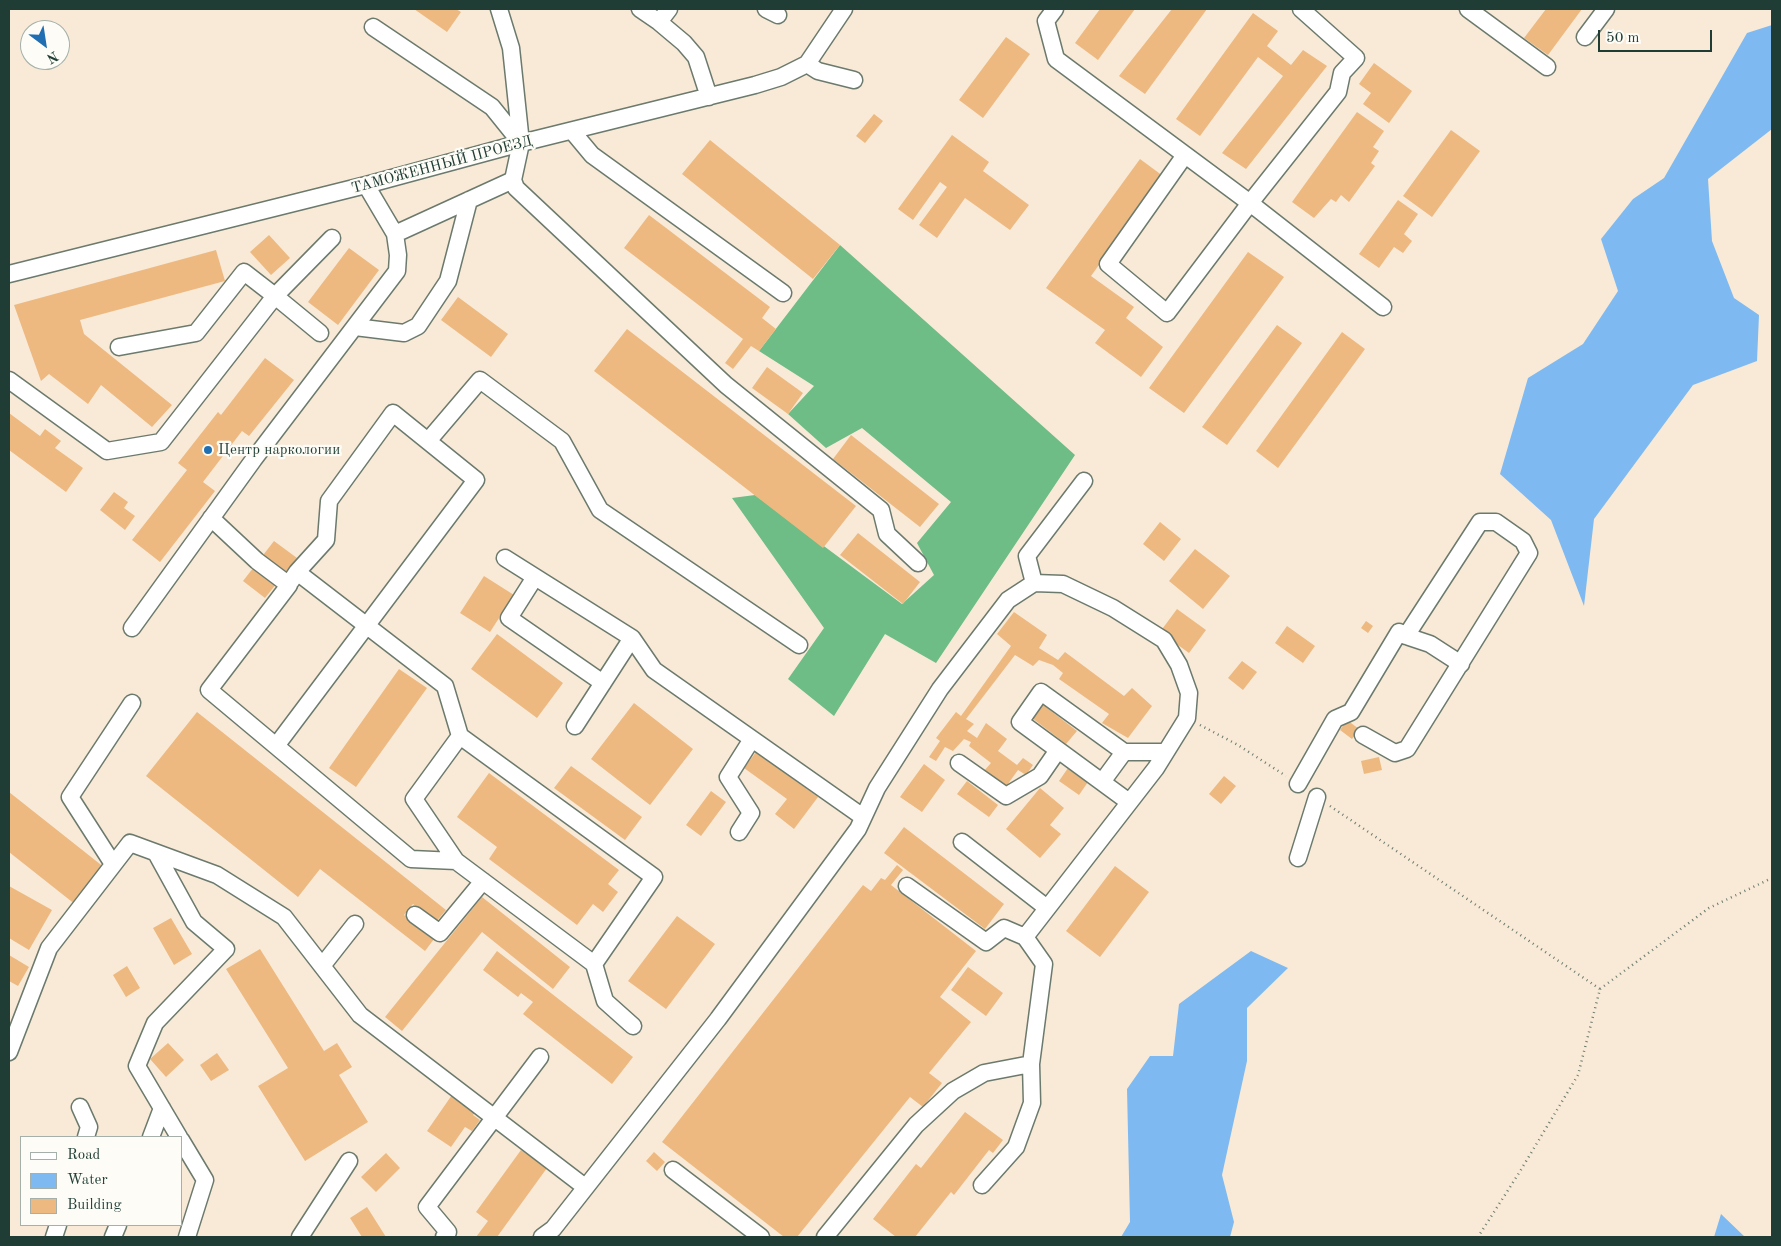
<!DOCTYPE html>
<meta charset="utf-8">
<style>
body{margin:0}
#map{position:relative;width:1781px;height:1246px;overflow:hidden;background:#f8ead7;font-family:"Old Standard TT",serif}
canvas{display:block}
.frame{position:absolute;inset:0;border:10px solid #1f3d34;pointer-events:none}
.legend{position:absolute;left:20px;top:1136px;width:162px;height:90px;box-sizing:border-box;background:#fdfcf7;border:1px solid #a4b0a9;margin:0;padding:6px 9px;list-style:none;font-size:15px;color:#1f3d34}
.legend li{display:flex;align-items:center;gap:10px;height:25px}
.legend b{width:25px;border:1px solid #a4b0a9}
.north{position:absolute;left:20px;top:20px;width:50px;height:50px;box-sizing:border-box;background:#fdfcf7;border:1px solid #a4b0a9;border-radius:50%;rotate:149deg;font-size:14px;font-weight:700;line-height:20px;text-align:center;color:#1f3d34}
.north::after{content:'';display:block;margin:auto;width:18px;height:22px;background:#1f6fb2;clip-path:polygon(50% 0,100% 100%,50% 72%,0 100%)}
.scale{position:absolute;left:1598px;top:30px;width:114px;height:22px;box-sizing:border-box;border:2px solid #1f3d34;border-top:0;padding-left:6px;font-size:15px;line-height:18px;white-space:nowrap;color:#1f3d34;-webkit-text-stroke:4px #fdfcf7;paint-order:stroke}
</style>
<div id="map">
<canvas width="1781" height="1246"></canvas>
<div class="frame"></div>
<ul class="legend">
<li><b style="height:6px;background:#fff"></b>Road</li>
<li><b style="height:14px;background:#7ebaf1"></b>Water</li>
<li><b style="height:14px;background:#edb980"></b>Building</li>
</ul>
<div class="north">N</div>
<div class="scale">50 m</div>
</div>
<script>
const ctx = document.querySelector('canvas').getContext('2d');
ctx.lineJoin = 'round';
function fillPath(path, color) { ctx.fillStyle = color; ctx.fill(path, 'evenodd'); }
const shape = rows => new Path2D(rows.map(r => 'M' + r).join(''));
function trace(path, color, width, dash) { ctx.strokeStyle = color; ctx.lineWidth = width; ctx.lineCap = dash ? 'butt' : 'round'; ctx.setLineDash(dash || []); ctx.stroke(path); }
function label(font, color, halo, rows, align = 'center') {
  ctx.font = font + ' "Old Standard TT",serif'; ctx.lineWidth = 4.5; ctx.setLineDash([]); ctx.textBaseline = 'middle'; ctx.strokeStyle = halo; ctx.fillStyle = color; for (const [text, x, y, turn = 0] of rows) {
    ctx.save(); ctx.translate(x, y); ctx.rotate((+turn || 0) * Math.PI / 180); ctx.textAlign = isNaN(turn) ? turn : align; if (halo) ctx.strokeText(text, 0, 0); ctx.fillText(text, 0, 0); ctx.restore();
  }
}
const forest = shape([
 [840,245,1075,455,936,663,885,634,834,716,788,679,824,628,732,498,755,495,902,604,934,575,917,543,951,502,862,428,826,448,788,414,814,386,759,351]
]);
const water = shape([
 [1772,25,1772,129,1708,179,1712,241,1734,298,1759,315,1757,361,1693,385,1594,519,1584,606,1551,520,1500,474,1528,378,1583,344,1618,291,1601,239,1633,199,1664,178,1747,33],
 [1251,951,1288,968,1247,1008,1247,1061,1222,1175,1234,1222,1230,1237,1121,1237,1130,1222,1127,1089,1150,1056,1173,1056,1179,1004],
 [1721,1214,1745,1237,1714,1237]
]);
const building = shape([
 [414,9,456,9,461,12,447,32],
 [1100,9,1135,9,1098,60,1075,43],
 [1172,9,1207,9,1145,94,1119,76],
 [1546,9,1582,9,1548,55,1524,38],
 [1253,13,1278,31,1267,46,1291,65,1303,50,1327,66,1246,169,1222,153,1283,76,1258,57,1200,136,1176,119],
 [1006,37,1030,54,983,118,959,100],
 [1374,63,1412,91,1389,123,1363,104,1371,93,1359,84],
 [1357,112,1384,131,1373,147,1379,151,1371,163,1375,166,1349,202,1341,195,1336,202,1331,199,1314,218,1292,202],
 [874,114,883,121,865,143,856,136],
 [1451,130,1480,151,1432,217,1403,196],
 [952,135,989,162,983,171,1029,205,1010,230,965,198,937,238,919,225,947,187,940,182,913,220,898,209],
 [710,140,840,245,813,279,682,174],
 [1140,159,1163,176,1091,276,1134,307,1126,318,1163,347,1141,377,1095,343,1105,330,1046,288],
 [1398,200,1418,214,1404,234,1412,241,1403,253,1394,247,1379,268,1359,254],
 [649,215,770,307,762,318,776,329,759,351,751,346,733,369,725,363,743,339,624,248],
 [269,235,290,258,271,275,250,252],
 [349,248,379,270,338,325,308,302],
 [216,250,225,281,80,320,84,334,172,405,152,427,101,385,88,404,49,374,41,381,14,305],
 [1248,252,1284,277,1184,413,1149,388],
 [458,297,508,334,491,357,441,320],
 [1277,325,1302,343,1227,445,1202,427],
 [627,329,856,506,823,548,594,371],
 [1342,332,1365,349,1278,468,1256,451],
 [265,358,294,380,249,436,242,431,203,482,215,491,160,562,132,540,187,470,178,463,218,412,221,415],
 [767,367,803,393,788,414,752,388],
 [9,413,40,436,45,429,61,441,55,448,83,468,66,492,9,450],
 [851,435,939,504,920,527,833,459],
 [114,492,128,502,124,508,135,516,125,530,100,510],
 [1160,522,1181,539,1164,561,1143,544],
 [858,533,920,582,903,604,840,555],
 [274,541,297,558,265,598,243,581],
 [1195,549,1230,576,1203,609,1169,581],
 [484,576,514,595,490,632,460,613],
 [1177,609,1206,630,1189,653,1160,632],
 [1014,612,1047,635,1039,648,1058,660,1065,652,1124,696,1132,688,1152,706,1128,738,1102,723,1109,714,1059,679,1063,673,1053,665,1039,660,1033,666,1015,655,966,719,974,724,967,731,977,738,986,723,1007,739,998,751,1017,765,1023,758,1033,765,1026,775,1018,770,1005,788,983,772,991,763,969,746,971,742,964,739,953,751,945,747,936,761,929,757,940,741,936,738,956,712,961,716,1011,646,997,634],
 [1366,621,1373,626,1368,633,1361,628],
 [1287,626,1315,646,1303,663,1275,643],
 [497,634,563,683,537,718,471,669],
 [1242,661,1257,672,1243,690,1228,678],
 [399,669,427,688,356,787,329,768],
 [634,703,693,749,650,805,591,759],
 [1042,704,1077,731,1066,744,1032,718],
 [197,712,446,910,436,922,413,904,404,915,434,939,425,951,320,869,298,897,146,776],
 [1347,720,1359,729,1352,739,1340,730],
 [756,752,818,797,794,829,775,814,787,799,744,768],
 [1379,757,1382,770,1364,774,1361,761],
 [924,764,945,780,922,812,900,797],
 [571,766,642,817,625,840,554,788],
 [1068,768,1088,782,1079,795,1059,781],
 [489,773,619,870,608,884,618,892,603,912,593,904,577,925,489,859,497,847,457,817],
 [1224,776,1236,786,1221,804,1209,794],
 [967,781,998,805,989,817,957,794],
 [1040,788,1064,808,1050,825,1061,834,1040,858,1006,829],
 [711,791,726,802,701,836,686,825],
 [9,792,105,868,76,905,9,852],
 [904,827,1004,904,985,929,884,853],
 [897,865,903,870,891,885,976,951,940,997,971,1022,929,1073,942,1083,923,1107,910,1097,797,1237,784,1237,662,1142,863,885,871,891,881,878,885,880],
 [1115,866,1149,892,1100,957,1066,931],
 [9,886,52,910,29,950,9,938],
 [482,897,570,967,553,989,482,932,402,1031,385,1017],
 [677,916,715,944,666,1009,628,981],
 [171,918,192,954,174,965,153,928],
 [260,949,324,1051,337,1043,352,1067,339,1075,368,1122,305,1161,258,1086,288,1068,226,969],
 [497,951,633,1057,612,1084,523,1014,533,1002,521,993,518,997,483,970],
 [9,955,29,967,18,986,9,981],
 [127,966,140,988,126,997,113,975],
 [968,967,1003,993,986,1016,951,990],
 [168,1043,184,1060,166,1077,150,1059],
 [217,1053,229,1070,211,1081,200,1065],
 [454,1092,478,1109,473,1115,480,1120,472,1131,465,1127,451,1147,427,1131],
 [965,1112,1003,1140,993,1153,989,1150,954,1195,951,1192,915,1237,896,1237,873,1219,916,1164,921,1168],
 [521,1150,547,1168,497,1237,476,1237,488,1221,476,1212],
 [654,1152,665,1162,657,1171,646,1161],
 [386,1153,400,1168,376,1192,361,1177],
 [367,1207,386,1237,362,1237,350,1218]
]);
const path = shape([
 [1200,725,1238,745,1286,776],
 [1330,806,1600,989,1578,1075,1519,1173,1478,1237],
 [1600,989,1709,908,1772,878]
]);
const minor = shape([
 [499,9,511,48,521,143,513,180,516,188,726,385,881,510,887,534,918,563],
 [640,9,659,22],
 [669,9,659,22,684,43,696,57,709,97],
 [766,9,778,15],
 [1055,9,1046,21,1056,59,1250,203,1383,307],
 [1468,9,1547,67],
 [373,27,492,107,521,143],
 [1585,37,1606,9],
 [807,64,818,71,854,80],
 [572,131,592,155,783,293],
 [1185,155,1108,264,1167,313,1250,203,1338,92,1342,73,1356,58,1301,9],
 [395,234,513,180],
 [9,274,366,185,521,143,755,85,781,77,807,64,844,9],
 [355,327,404,333,418,326,448,281,469,200],
 [119,347,196,333,244,272,275,296,332,238],
 [9,380,107,451,161,442,275,296,320,333],
 [428,441,480,380,562,441,600,510,799,645],
 [211,518,257,561,289,585,209,690,411,859,456,861,594,964,605,1001,633,1026],
 [505,558,632,638,654,670,863,817],
 [535,577,509,618,603,683],
 [291,581,297,572,445,686,460,736,654,877,594,964],
 [1034,583,1027,556,1084,481],
 [132,628,254,459,397,271,398,255,395,234,366,185],
 [575,726,632,638],
 [1363,735,1395,753,1407,749,1529,553,1523,541,1496,522,1480,522,1406,636,1430,644,1461,664],
 [276,746,476,480,393,413,329,501,326,540,297,572],
 [959,763,1006,796,1040,776,1058,750],
 [1102,782,1124,752],
 [1298,784,1335,719,1351,712,1399,632,1406,636],
 [1129,802,1020,722,1041,692,1124,752,1165,752],
 [739,832,751,813,728,777,752,739],
 [962,842,1047,908],
 [156,853,194,922,226,949,155,1023,137,1066,179,1137],
 [1298,858,1317,797],
 [456,861,414,799,460,736],
 [113,864,70,797,132,703],
 [907,886,986,942,1004,928,1025,937],
 [415,915,440,933,483,881],
 [322,966,355,924],
 [9,1052,49,948,130,843,217,875,284,917,360,1015,585,1187],
 [80,1107,89,1127,86,1137],
 [151,1137,162,1108],
 [181,1140,205,1180,187,1237],
 [673,1170,761,1237],
 [54,1237,58,1225],
 [113,1237,118,1225],
 [300,1237,349,1161],
 [444,1237,448,1232,427,1207,540,1057],
 [542,1237,553,1229,718,1019,858,829,877,788,940,689,1008,600,1034,583,1063,584,1113,608,1164,640,1179,665,1189,693,1187,718,1156,768,1025,937,1044,964,1031,1064,1032,1103,1016,1147,982,1185],
 [825,1237,916,1125,953,1091,984,1073,1031,1064]
]);
const markers = [
 [208,450,5,"#1f6fb2"]
];
const streetNames = [
 ["ТАМОЖЕННЫЙ ПРОЕЗД",442,165,-15]
];
const poiNames = [
 ["Центр наркологии",218,450]
];
fillPath(forest, '#6ebc86');
fillPath(water, '#7ebaf1');
fillPath(building, '#edb980');
trace(minor, '#6b7a6d', 19);
trace(path, '#6b7a6d', 2.5, [1, 4]);
trace(minor, '#fff', 16);
for (const [x, y, r, color] of markers) { const dot = new Path2D(); dot.arc(x, y, r, 0, 2 * Math.PI); ctx.fillStyle = color; ctx.fill(dot); trace(dot, '#fdfcf7', 2); }
label('15px', '#1f3d34', '#fdfcf7', streetNames);
label('15px', '#1f3d34', '#fdfcf7', poiNames, 'left');
</script>
